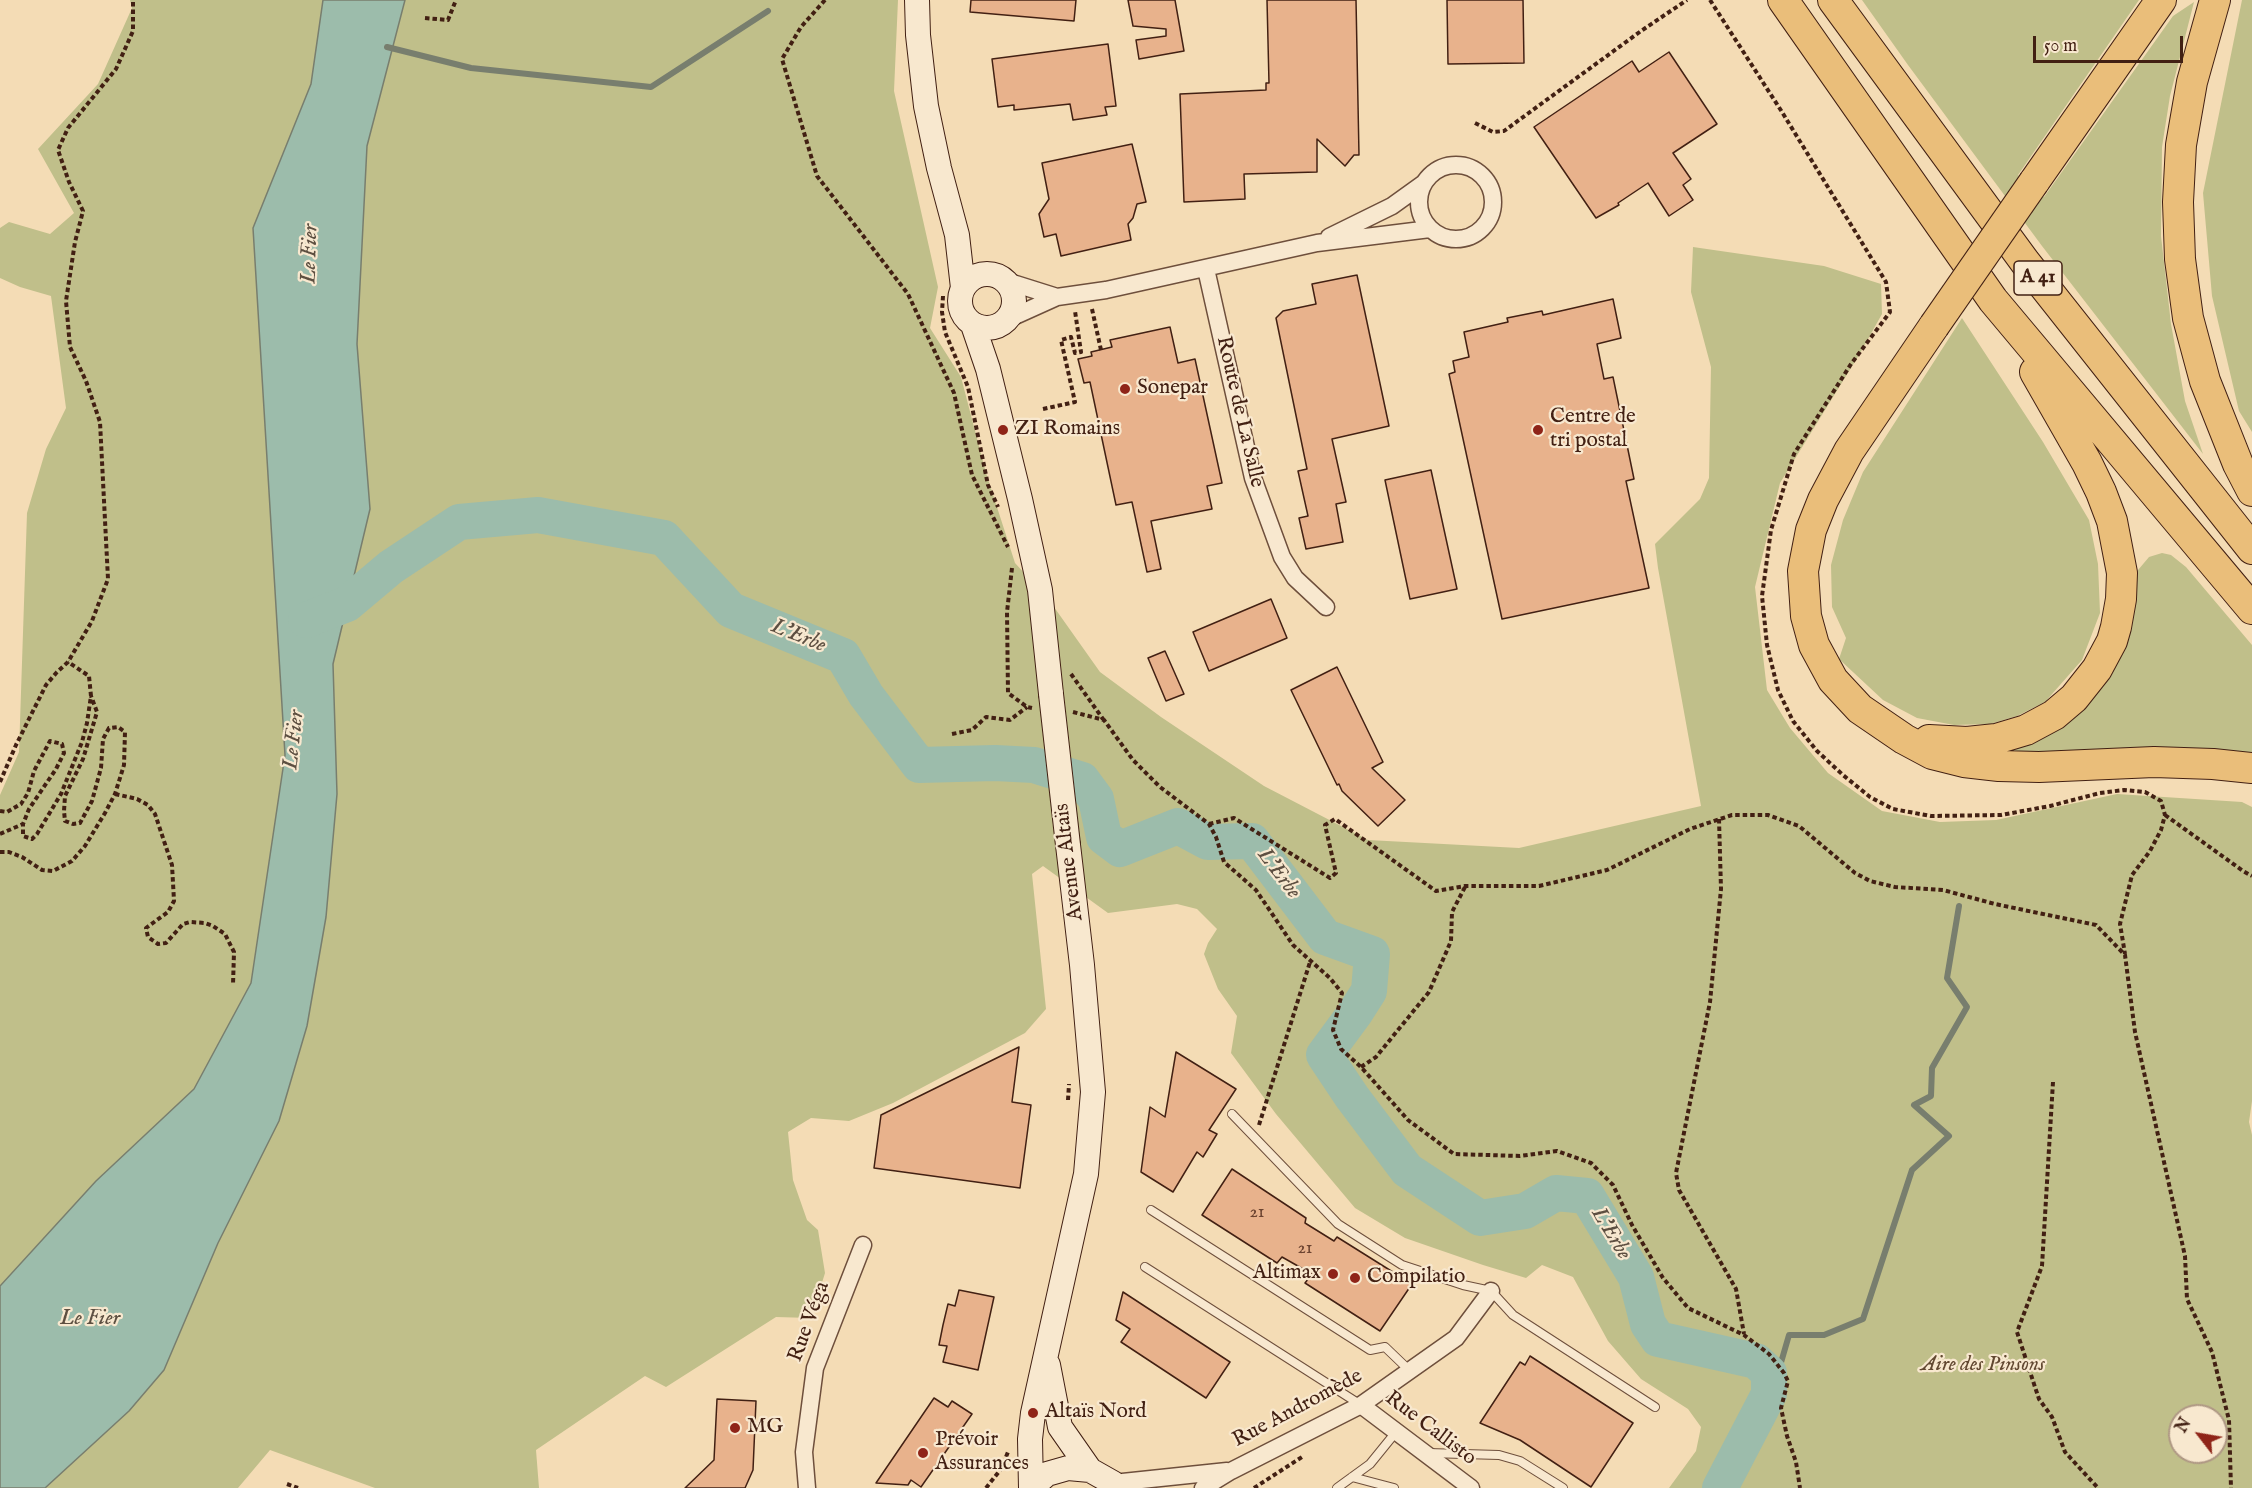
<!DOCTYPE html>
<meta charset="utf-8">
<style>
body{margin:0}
#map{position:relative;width:2252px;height:1488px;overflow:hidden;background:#f4dcb5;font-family:"IM FELL English",serif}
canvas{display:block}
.north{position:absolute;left:2168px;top:1404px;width:60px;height:60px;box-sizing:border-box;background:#f8e8cf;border:2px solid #af9884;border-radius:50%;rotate:301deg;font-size:16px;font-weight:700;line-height:24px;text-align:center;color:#422013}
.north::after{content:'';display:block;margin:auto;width:21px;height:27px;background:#8f2418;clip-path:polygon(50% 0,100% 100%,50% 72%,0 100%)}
.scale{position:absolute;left:2033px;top:36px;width:150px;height:27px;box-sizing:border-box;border:3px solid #422013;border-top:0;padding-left:8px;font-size:18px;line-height:21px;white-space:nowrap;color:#422013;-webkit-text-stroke:4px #f8e8cf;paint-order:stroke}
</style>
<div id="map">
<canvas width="2252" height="1488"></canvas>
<div class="north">N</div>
<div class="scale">50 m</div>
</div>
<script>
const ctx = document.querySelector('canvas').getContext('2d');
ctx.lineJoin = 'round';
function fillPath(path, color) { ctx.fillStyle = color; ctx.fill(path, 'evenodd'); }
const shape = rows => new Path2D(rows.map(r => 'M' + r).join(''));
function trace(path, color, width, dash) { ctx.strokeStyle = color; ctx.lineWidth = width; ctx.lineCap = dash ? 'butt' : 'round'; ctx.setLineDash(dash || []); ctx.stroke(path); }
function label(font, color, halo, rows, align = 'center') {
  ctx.font = font + ' "IM FELL English",serif'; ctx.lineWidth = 4.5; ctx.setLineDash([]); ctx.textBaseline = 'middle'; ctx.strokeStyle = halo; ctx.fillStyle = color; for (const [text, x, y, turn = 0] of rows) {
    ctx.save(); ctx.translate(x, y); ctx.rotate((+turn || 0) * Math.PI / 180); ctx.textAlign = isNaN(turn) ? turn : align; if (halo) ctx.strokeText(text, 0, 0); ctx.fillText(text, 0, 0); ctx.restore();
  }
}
const green = shape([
 [130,0,323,0,311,84,253,228,285,755,251,983,194,1089,96,1181,0,1286,0,795,19,752,27,513,46,449,66,408,51,296,20,287,0,278,0,228,9,222,50,234,74,213,38,149,98,84,132,8],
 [405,0,898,0,894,91,938,287,930,328,961,377,986,473,1015,563,1049,600,1100,672,1161,717,1264,786,1368,840,1519,848,1701,806,1658,568,1655,544,1700,499,1709,478,1711,367,1691,292,1693,247,1824,266,1881,284,1882,314,1859,355,1780,483,1755,587,1767,690,1790,728,1828,773,1882,811,1940,822,1996,820,2117,794,2242,802,2252,807,2252,1101,2249,1122,2252,1135,2252,1488,1669,1488,1696,1451,1701,1427,1688,1409,1641,1379,1608,1341,1573,1277,1542,1265,1526,1278,1483,1265,1405,1238,1355,1208,1276,1114,1231,1053,1237,1016,1218,989,1204,954,1208,943,1217,929,1197,909,1177,904,1108,913,1043,866,1032,874,1046,1009,1025,1033,893,1103,849,1121,811,1118,788,1132,793,1180,807,1220,818,1230,825,1273,811,1318,776,1317,666,1387,645,1376,536,1450,539,1488,375,1488,270,1450,238,1488,45,1488,129,1411,164,1370,218,1243,279,1121,307,1026,326,917,337,794,333,664,370,509,357,344,367,146],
 [2180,1416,2216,1416,2216,1452,2180,1452],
 [1862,0,2139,0,2018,175,2044,197,2173,16,2194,2,2170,96,2162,147,2161,236,2171,324,2185,401,2203,454,2042,246,1908,65],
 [2242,0,2252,0,2252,432,2239,411,2212,296,2203,193],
 [1962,318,2043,442,2089,520,2098,564,2100,613,2082,660,2045,702,2017,716,1990,724,1954,725,1917,718,1883,700,1839,659,1846,638,1832,607,1831,565,1843,520,1863,472],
 [2162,553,2171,555,2186,567,2252,645,2252,760,2089,756,1989,750,2064,721,2133,576,2149,557]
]);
const water = shape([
 [323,0,405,0,367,146,357,344,370,509,333,664,337,794,326,917,307,1026,279,1121,218,1243,164,1370,129,1411,45,1488,0,1488,0,1286,96,1181,194,1089,251,983,285,755,253,228,311,84,323,0]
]);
const stream = shape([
 [387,47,471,68,651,87,768,11],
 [1769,1373,1780,1366,1789,1335,1824,1335,1863,1319,1912,1170,1949,1136,1914,1105,1931,1096,1932,1068,1967,1007,1947,978,1959,906]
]);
const river = shape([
 [306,620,347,604,391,567,459,522,538,515,664,538,731,610,843,656,866,695,919,765,995,763,1034,765,1082,780,1096,799,1104,837,1120,849,1178,826,1208,842,1252,841,1325,937,1372,954,1369,991,1355,1013,1324,1055,1352,1097,1407,1170,1480,1218,1525,1211,1556,1193,1587,1196,1636,1277,1648,1324,1658,1339,1756,1361,1769,1373,1769,1394,1720,1488]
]);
const building = shape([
 [971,0,1076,0,1074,21,970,12,971,0],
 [1128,0,1175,0,1184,51,1139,59,1136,40,1166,36,1166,29,1133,26,1128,0],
 [1267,0,1356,0,1359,155,1354,155,1345,166,1317,139,1317,172,1244,174,1245,199,1184,202,1180,94,1266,90,1266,83,1269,83,1267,0],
 [1447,0,1523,0,1524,63,1448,64,1447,0],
 [1108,44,1116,106,1105,107,1107,115,1073,120,1070,104,1014,110,1014,105,998,107,992,59,1108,44],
 [1669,52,1717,124,1673,153,1691,179,1683,185,1693,200,1669,216,1648,183,1618,203,1619,205,1596,218,1534,127,1632,61,1639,72,1669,52],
 [1132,144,1146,202,1137,204,1133,218,1128,224,1131,240,1061,256,1056,234,1044,237,1039,214,1049,199,1042,163,1132,144],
 [1357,275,1389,426,1332,439,1346,502,1336,504,1343,542,1306,549,1299,518,1308,516,1298,471,1307,469,1276,318,1283,311,1316,304,1312,284,1357,275],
 [1613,299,1621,338,1597,344,1604,379,1613,377,1634,479,1626,481,1649,588,1502,619,1449,374,1455,372,1453,361,1469,357,1464,332,1508,322,1507,318,1542,311,1543,315,1613,299],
 [1170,327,1178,363,1195,359,1222,483,1207,486,1212,509,1151,521,1161,569,1147,572,1132,502,1116,505,1090,382,1084,383,1078,359,1092,356,1091,352,1112,347,1110,340,1170,327],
 [1431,470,1457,589,1410,599,1385,480,1431,470],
 [1271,599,1287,638,1209,671,1193,632,1271,599],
 [1165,651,1184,694,1166,701,1148,658,1165,651],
 [1337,667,1383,762,1372,768,1405,800,1378,826,1342,791,1339,784,1337,785,1291,690,1337,667],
 [1019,1047,1012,1102,1031,1105,1020,1188,874,1168,881,1115,1019,1047],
 [1176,1052,1236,1089,1209,1130,1217,1134,1203,1157,1197,1152,1173,1192,1141,1172,1150,1107,1165,1117,1176,1052],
 [1232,1169,1306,1218,1305,1223,1334,1241,1337,1237,1412,1284,1380,1331,1305,1283,1312,1274,1282,1257,1277,1263,1202,1215,1232,1169],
 [959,1290,994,1297,978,1370,943,1362,947,1346,939,1345,943,1325,948,1304,955,1306,959,1290],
 [1123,1292,1230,1362,1206,1398,1121,1342,1130,1329,1116,1320,1123,1292],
 [1530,1356,1633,1423,1591,1487,1520,1440,1480,1423,1520,1362,1525,1365,1530,1356],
 [934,1398,948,1407,952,1401,972,1414,921,1487,911,1480,908,1485,876,1483,934,1398],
 [717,1399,756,1401,753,1470,745,1488,685,1488,714,1460,717,1399]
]);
const path = shape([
 [825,0,801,27,782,59,817,176,908,294,954,393,972,475,1008,547],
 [1710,0,1782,112,1886,282,1890,312,1851,364,1794,454,1771,530,1762,596,1767,645,1778,690,1793,721,1817,751,1843,775,1870,797,1893,809,1931,816,2001,815,2050,806,2100,793,2124,790,2145,792,2161,801,2165,815,2161,830,2150,851,2132,875,2120,924,2125,954],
 [425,18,448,20,456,0],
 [1475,123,1493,132,1504,131,1641,31,1687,0],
 [943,296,942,312,945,332,968,387,988,485,998,507],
 [1092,309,1101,350],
 [1043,409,1075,402,1061,340,1071,337,1075,353,1081,352,1075,311],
 [1012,568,1007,612,1008,693,1027,707,1032,708],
 [1071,674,1103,719],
 [1073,712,1104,720,1133,760,1160,787,1209,824,1216,837,1224,862,1256,890,1293,945,1330,978,1342,993,1333,1030,1341,1049,1361,1067,1408,1120,1454,1154,1520,1156,1557,1151,1591,1163,1613,1185,1632,1225,1663,1278,1688,1308,1744,1335,1769,1354,1784,1373,1788,1381,1781,1408,1787,1436,1796,1462,1800,1488],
 [952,734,972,730,986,717,1010,720,1027,707],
 [0,782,16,745,46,685,57,672,68,662,92,621,108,579,100,422,86,381,70,347,66,301,75,242,83,211,69,182,58,150,68,128,116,69,133,31,133,0],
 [115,794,137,799,148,805,155,814,172,865,174,901,168,912,146,928,148,937,158,944,166,943,183,924,190,922,205,923,213,926,225,934,234,952,233,985],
 [0,811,7,812,21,804,28,793,34,771,50,741,62,744,64,753,56,769,29,809,23,824,23,836,32,839,37,834,61,794,82,742,87,723,91,696,89,676,68,662],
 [2165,815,2243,871,2252,876],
 [1719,819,1721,889,1710,1002,1676,1173,1679,1190,1736,1289,1744,1334],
 [1209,824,1234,818,1330,878,1336,873,1325,825,1335,819,1436,891,1465,886,1539,886,1607,870,1690,829,1732,815,1768,815,1799,826,1855,873,1870,881,1895,887,1943,890,1995,904,2096,925,2125,955,2135,1032,2185,1256,2187,1299,2212,1352,2229,1420,2231,1488],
 [0,834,23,824],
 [0,852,9,852,22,857,42,870,53,871,72,861,85,846,105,813,115,794,124,765,125,732,118,727,109,728,103,739,101,768,92,801,80,823,73,824,65,821,64,811,65,796,83,759,97,712,91,696],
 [1361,1067,1376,1057,1429,992,1451,941,1452,912,1465,887],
 [2053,1082,2042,1266,2017,1332,2034,1384,2039,1399,2052,1417,2065,1452,2098,1488],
 [1068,1100,1069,1084],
 [1259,1125,1310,962],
 [287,1484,298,1488],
 [986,1488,1001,1469,1008,1452],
 [1254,1488,1302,1457]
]);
const lane = shape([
 [1232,1114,1338,1224,1402,1265,1463,1285,1491,1291,1513,1315,1655,1407],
 [1151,1210,1370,1350,1385,1347,1409,1370],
 [1145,1267,1361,1405],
 [1428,1453,1499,1455,1520,1461,1563,1488],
 [1352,1477,1394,1488],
 [1337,1488,1370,1464,1396,1432]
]);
const street = shape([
 '1419 202a37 37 0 1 1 74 0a37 37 0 1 1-74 0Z',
 [1329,237,1392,206,1424,183],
 [1206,269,1253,478,1282,557,1295,578,1326,607],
 [1003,280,1057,297],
 [1006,320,1057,297,1106,290,1317,243,1430,229],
 [1361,1405,1471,1488],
 [1113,1483,1227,1471],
 [807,1488,804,1452,815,1368,863,1245],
 [1203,1488,1231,1471,1361,1405,1456,1338,1491,1291]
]);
const secondary = shape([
 [917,0,918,35,926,106,939,168,957,235,963,288],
 '960 301a27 27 0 1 1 54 0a27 27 0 1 1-54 0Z',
 [973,325,988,369,1020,499,1040,590,1051,694],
 [1048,1365,1060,1427,1090,1470],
 [1031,1488,1030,1439,1033,1413,1086,1174,1093,1092,1082,965,1068,845],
 [1031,1488,1047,1474,1068,1468,1090,1470,1113,1483,1117,1488]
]);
const highway = shape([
 [1783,0,1993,300,2252,609],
 [1833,0,2025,262,2252,549],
 [2215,0,2192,82,2181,145,2178,202,2180,259,2188,318,2205,381,2238,464,2252,491],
 [2034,182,2161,0],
 [1934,326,1849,451,1823,500,1811,530,1803,571,1806,616,1814,645,1833,680,1860,709,1904,739,1932,754,1964,762,1999,766,2039,767,2154,762,2213,764,2252,768],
 [1929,740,1967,742,1996,739,2026,730,2054,715,2074,698,2097,669,2112,641,2116,627,2121,599,2122,573,2112,521,2101,492,2087,463,2035,372]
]);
const secondaryBridge = shape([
 [1051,694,1068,845]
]);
const highwayBridge = shape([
 [1934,326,2034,182]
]);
const markers = [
 [1125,389,6,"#8f2418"],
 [1003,430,6,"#8f2418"],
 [1538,430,6,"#8f2418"],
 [1333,1274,6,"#8f2418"],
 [1355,1278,6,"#8f2418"],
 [1033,1413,6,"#8f2418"],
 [735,1428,6,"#8f2418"],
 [923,1453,6,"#8f2418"]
];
const numberNames = [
 ["21",1257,1213],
 ["21",1305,1249]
];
const shields = [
 [2038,278,48]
];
const shieldNames = [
 ["A 41",2038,278]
];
const poiNames = [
 ["Sonepar",1137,389],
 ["Centre de",1550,418],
 ["tri postal",1550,442],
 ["ZI Romains",1015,430],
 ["Altimax",1321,1274,"right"],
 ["Compilatio",1367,1278],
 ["Altaïs Nord",1045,1413],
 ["MG",747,1428],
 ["Prévoir",935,1441],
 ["Assurances",935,1465]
];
const streetNames = [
 ["Route de La Salle",1239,412,77],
 ["Avenue Altaïs",1070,862,-97],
 ["Rue Véga",810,1322,-70],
 ["Rue Andromède",1298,1409,-28],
 ["Rue Callisto",1430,1429,37]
];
const parkNames = [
 ["Aire des Pinsons",1983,1366]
];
const waterNames = [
 ["Le Fier",311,254,-88],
 ["L'Erbe",798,637,22],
 ["Le Fier",295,740,-84],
 ["L'Erbe",1278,874,53],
 ["L'Erbe",1610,1234,59],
 ["Le Fier",90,1319]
];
fillPath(green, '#c0bf8a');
fillPath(water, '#9cbcab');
trace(water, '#787e6e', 1.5);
trace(stream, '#787e6e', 6);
trace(river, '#9cbcab', 36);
fillPath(building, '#e8b28c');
trace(building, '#422013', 1.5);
trace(lane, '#6e4f3c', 10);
trace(street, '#6e4f3c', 19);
trace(secondary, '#422013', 26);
trace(highway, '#422013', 32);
trace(path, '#422013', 4, [4.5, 3]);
trace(lane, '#f8e8cf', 8);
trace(street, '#f8e8cf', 16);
trace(secondary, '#f8e8cf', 24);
trace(highway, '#eabe7a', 30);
trace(secondaryBridge, '#422013', 26, []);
trace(highwayBridge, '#422013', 32, []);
trace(secondaryBridge, '#f8e8cf', 24);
trace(highwayBridge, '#eabe7a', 30);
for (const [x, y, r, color] of markers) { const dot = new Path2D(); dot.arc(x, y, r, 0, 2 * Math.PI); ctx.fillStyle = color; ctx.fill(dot); trace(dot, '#f8e8cf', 2); }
label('18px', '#6c4431', null, numberNames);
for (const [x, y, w] of shields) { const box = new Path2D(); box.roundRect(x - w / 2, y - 17, w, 34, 4.5); ctx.fillStyle = '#f8e8cf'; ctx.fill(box); trace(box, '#422013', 1.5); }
label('bold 20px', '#422013', null, shieldNames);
label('21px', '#422013', '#f8e8cf', poiNames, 'left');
label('21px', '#422013', '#f8e8cf', streetNames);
label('italic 21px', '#624831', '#f8e8cf', parkNames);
label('italic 22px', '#5d4f41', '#f8e8cf', waterNames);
</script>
